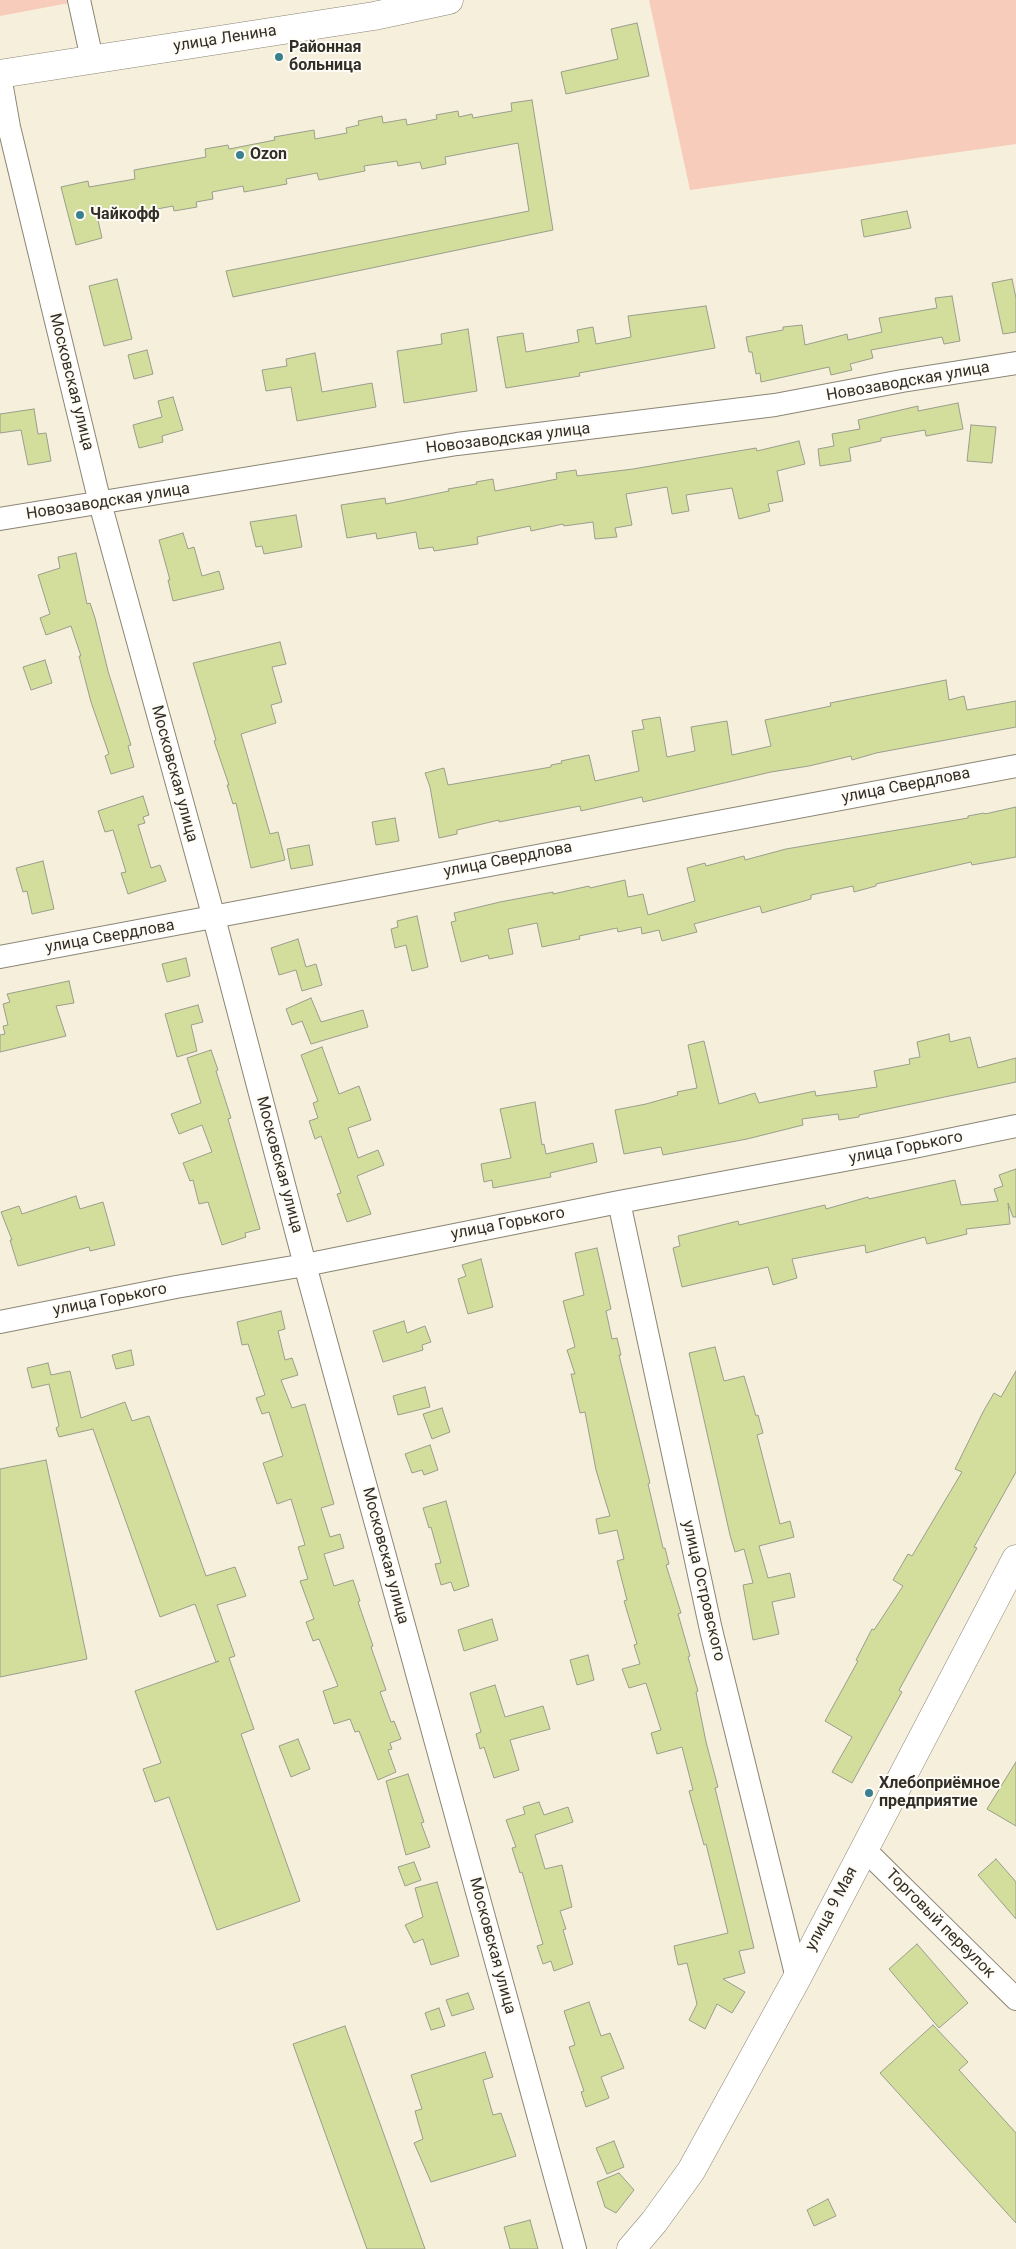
<!DOCTYPE html>
<meta charset="utf-8">
<style>
body{margin:0}
canvas{display:block;background:#f5efdc}
</style>
<canvas width="1016" height="2249"></canvas>
<script>
const ctx = document.querySelector('canvas').getContext('2d');
ctx.lineJoin = 'round';
function fillPath(path, color) { ctx.fillStyle = color; ctx.fill(path, 'evenodd'); }
const shape = rows => new Path2D(rows.map(r => 'M' + r).join(''));
function trace(path, color, width, dash) { ctx.strokeStyle = color; ctx.lineWidth = width; ctx.lineCap = dash ? 'butt' : 'round'; ctx.setLineDash(dash || []); ctx.stroke(path); }
function label(font, color, halo, rows, align = 'center') {
  ctx.font = font + ' Roboto,sans-serif'; ctx.lineWidth = 4; ctx.setLineDash([]); ctx.textBaseline = 'middle'; ctx.strokeStyle = halo; ctx.fillStyle = color; for (const [text, x, y, turn = 0] of rows) {
    ctx.save(); ctx.translate(x, y); ctx.rotate((+turn || 0) * Math.PI / 180); ctx.textAlign = isNaN(turn) ? turn : align; if (halo) ctx.strokeText(text, 0, 0); ctx.fillText(text, 0, 0); ctx.restore();
  }
}
const green = shape([
 [0,0,68,0,69,3,0,16],
 [649,0,1016,0,1016,144,690,190]
]);
const building = shape([
 [637,23,649,76,566,94,561,72,618,59,611,29,637,23],
 [532,100,553,230,233,297,226,271,529,211,518,143,445,157,446,164,422,169,420,162,398,166,397,161,364,166,365,171,319,180,317,173,286,179,287,184,244,192,243,186,212,192,213,199,196,202,197,207,174,211,173,206,98,220,102,238,76,245,61,187,88,181,89,187,135,179,134,170,206,157,205,149,228,145,229,149,275,140,274,137,314,130,315,139,347,133,346,128,359,125,358,121,382,116,383,123,406,119,407,125,437,119,436,115,458,111,459,117,472,114,473,118,512,111,511,103,532,100],
 [907,211,911,228,864,237,861,220,907,211],
 [117,279,132,339,104,346,89,286,117,279],
 [1012,279,1016,298,1016,332,1003,334,992,283,1012,279],
 [952,296,960,341,944,344,942,337,871,350,873,358,850,364,852,370,831,375,829,367,761,382,760,373,756,374,752,352,749,352,746,337,783,330,783,327,802,325,805,345,847,334,848,340,882,332,879,318,937,308,935,298,952,296],
 [706,306,715,348,579,373,580,376,506,388,497,337,523,333,526,352,579,342,577,330,593,327,596,344,631,337,628,316,706,306],
 [468,329,477,391,404,403,397,351,442,344,441,334,468,329],
 [147,350,153,374,134,379,128,355,147,350],
 [315,353,322,392,372,383,376,407,297,421,291,387,266,391,262,370,287,366,286,359,315,353],
 [173,397,183,430,162,436,163,442,139,448,133,425,162,417,158,401,173,397],
 [958,403,963,429,926,436,925,430,881,438,881,441,849,448,851,461,820,466,818,449,834,446,832,434,860,429,858,420,918,406,918,411,958,403],
 [34,409,38,434,46,433,51,461,28,465,21,430,0,433,0,414,34,409],
 [971,425,996,427,992,463,967,461,971,425],
 [799,441,805,464,777,471,783,501,768,504,770,511,739,519,732,488,686,495,689,511,672,514,667,487,626,494,632,525,615,528,617,537,595,539,593,522,564,526,563,524,531,531,530,526,477,537,478,544,434,551,433,547,419,549,416,532,377,539,376,533,347,538,341,505,385,498,386,504,449,491,448,489,477,484,476,482,493,479,495,491,557,479,556,473,576,470,577,476,633,469,756,448,757,451,799,441],
 [296,515,302,547,264,554,262,546,256,547,250,522,296,515],
 [183,533,188,549,194,547,202,576,219,571,224,589,173,601,168,580,170,580,159,540,183,533],
 [76,553,87,604,90,603,95,618,108,671,131,745,128,746,134,767,111,774,105,756,109,754,91,702,79,656,81,656,71,626,46,635,40,618,50,614,38,575,60,568,58,557,76,553],
 [280,642,286,664,272,667,282,702,271,705,276,723,241,734,270,834,278,832,285,860,251,868,236,803,233,804,227,785,229,785,214,741,216,740,193,663,280,642],
 [45,660,52,683,31,690,23,667,45,660],
 [946,680,949,700,964,696,967,710,1016,701,1016,727,876,753,852,760,851,756,809,766,771,772,643,802,642,797,581,811,580,806,499,822,499,820,457,830,457,834,439,838,430,787,425,773,444,768,448,785,551,767,551,765,562,763,561,761,589,755,595,781,639,771,632,731,644,729,642,720,660,717,667,757,695,751,691,727,727,721,732,755,771,746,765,720,831,706,830,703,946,680],
 [143,796,149,815,143,817,145,823,138,825,151,868,160,865,166,881,128,894,121,873,126,872,113,830,105,832,98,811,143,796],
 [1016,807,1016,857,972,865,971,862,876,884,876,886,854,892,853,886,811,895,811,899,762,913,760,906,694,924,697,932,662,941,659,930,642,934,641,927,618,932,617,928,579,936,580,939,542,947,537,923,508,929,513,954,489,959,488,955,461,962,451,922,456,921,454,913,500,902,553,892,553,894,589,886,590,888,625,880,628,897,643,894,648,915,695,901,687,868,705,863,706,866,744,856,745,860,786,849,968,818,968,816,984,813,985,814,1016,807],
 [395,818,399,841,376,845,372,822,395,818],
 [309,845,313,865,291,869,287,849,309,845],
 [43,861,54,909,32,914,27,891,23,892,16,868,43,861],
 [417,916,428,967,412,971,406,945,395,948,391,929,398,927,397,921,417,916],
 [298,939,306,967,316,964,322,985,302,991,296,970,279,975,271,948,298,939],
 [186,958,190,976,167,982,162,964,186,958],
 [69,981,74,1003,56,1006,66,1036,0,1052,0,1035,5,1034,3,1026,8,1025,3,1004,10,1002,7,994,69,981],
 [311,998,321,1022,363,1010,368,1027,311,1044,302,1021,292,1025,286,1009,311,998],
 [198,1005,203,1022,191,1025,197,1051,177,1057,165,1014,198,1005],
 [949,1034,950,1042,970,1037,978,1068,1016,1058,1016,1082,859,1115,859,1117,839,1120,838,1114,802,1119,803,1125,747,1139,663,1155,661,1147,624,1154,615,1110,646,1104,678,1095,677,1092,697,1088,688,1045,704,1041,719,1104,755,1093,759,1103,815,1091,816,1096,877,1087,874,1071,910,1064,909,1059,920,1057,917,1042,949,1034],
 [322,1047,339,1094,359,1086,371,1120,348,1128,358,1158,378,1150,384,1165,357,1176,371,1214,347,1222,337,1194,341,1193,321,1136,315,1139,309,1121,318,1118,313,1103,318,1101,301,1055,322,1047],
 [211,1050,218,1070,216,1071,231,1118,228,1119,260,1229,245,1233,246,1237,222,1245,208,1202,199,1204,193,1180,190,1181,183,1163,212,1152,202,1125,179,1134,171,1114,201,1103,187,1058,211,1050],
 [535,1102,542,1145,544,1144,546,1154,593,1143,597,1162,550,1173,551,1177,493,1188,492,1180,484,1182,481,1164,511,1158,500,1109,535,1102],
 [1016,1169,1016,1217,1013,1217,1008,1203,1010,1224,966,1229,967,1234,927,1244,925,1237,866,1253,865,1245,792,1259,797,1278,773,1285,768,1267,682,1287,673,1248,680,1246,678,1236,738,1221,739,1225,825,1205,826,1209,868,1197,869,1199,955,1180,961,1205,998,1201,994,1189,1003,1186,999,1175,1016,1169],
 [76,1196,80,1209,103,1202,115,1245,90,1251,89,1247,18,1266,10,1240,12,1240,1,1212,19,1206,22,1214,76,1196],
 [597,1248,611,1309,606,1311,612,1339,617,1338,621,1355,619,1355,650,1483,648,1484,663,1548,665,1548,669,1564,666,1565,681,1613,678,1614,690,1656,688,1657,698,1691,696,1692,706,1742,718,1787,715,1788,754,1948,739,1951,745,1973,723,1979,745,1992,732,2013,717,2004,705,2029,689,2020,697,2004,687,1963,678,1965,674,1946,728,1933,706,1844,704,1845,689,1791,693,1790,682,1747,657,1754,651,1733,661,1730,646,1683,629,1688,622,1669,640,1664,634,1645,637,1644,624,1601,627,1600,617,1561,624,1559,617,1530,599,1534,596,1519,610,1516,596,1470,585,1412,580,1413,571,1374,575,1374,567,1350,575,1347,563,1301,584,1295,575,1253,597,1248],
 [481,1259,493,1307,468,1314,458,1279,466,1276,462,1265,481,1259],
 [281,1311,285,1329,278,1331,285,1360,292,1358,298,1375,281,1380,292,1408,305,1404,334,1504,321,1508,330,1537,340,1534,344,1548,324,1554,334,1586,353,1580,360,1601,358,1602,373,1646,371,1647,386,1690,380,1692,391,1722,394,1721,401,1739,390,1743,392,1749,388,1750,396,1772,378,1780,359,1731,355,1732,350,1719,334,1724,323,1691,338,1686,319,1639,313,1641,306,1622,314,1619,300,1581,308,1579,298,1547,305,1545,291,1499,277,1504,263,1463,283,1456,269,1412,262,1414,256,1398,265,1395,248,1344,242,1345,237,1322,281,1311],
 [404,1321,407,1333,425,1326,431,1342,422,1345,423,1350,383,1362,373,1331,404,1321],
 [715,1347,724,1381,744,1376,756,1416,758,1415,763,1433,757,1435,780,1524,790,1521,794,1537,759,1546,768,1578,790,1573,795,1597,772,1602,779,1634,753,1640,743,1585,753,1583,744,1549,735,1552,730,1535,689,1353,715,1347],
 [131,1350,134,1365,116,1369,112,1355,131,1350],
 [48,1363,51,1375,70,1371,81,1418,125,1402,132,1421,149,1416,206,1576,235,1567,246,1596,217,1605,235,1656,229,1658,254,1729,241,1734,300,1901,217,1930,169,1797,155,1802,143,1769,161,1763,135,1691,219,1661,216,1662,195,1604,160,1617,93,1429,59,1437,56,1428,59,1426,49,1384,32,1388,27,1368,48,1363],
 [1016,1371,1016,1472,974,1547,977,1548,899,1690,902,1692,852,1783,832,1772,852,1737,825,1721,858,1661,856,1660,872,1629,874,1630,903,1586,893,1580,908,1554,912,1556,962,1472,955,1469,983,1412,994,1393,1001,1397,1016,1371],
 [425,1387,430,1407,398,1415,393,1396,425,1387],
 [442,1408,450,1432,432,1439,423,1414,442,1408],
 [430,1445,438,1470,424,1475,422,1470,412,1473,405,1454,430,1445],
 [46,1460,87,1659,0,1677,0,1469,46,1460],
 [446,1501,469,1586,454,1591,451,1582,441,1585,435,1564,441,1563,431,1527,429,1528,423,1508,446,1501],
 [492,1619,498,1640,464,1651,458,1630,492,1619],
 [588,1655,594,1680,577,1685,570,1660,588,1655],
 [495,1685,505,1717,543,1706,550,1729,510,1740,519,1770,494,1778,484,1747,480,1749,476,1734,481,1732,470,1693,495,1685],
 [298,1739,310,1769,291,1777,279,1746,298,1739],
 [1016,1762,1016,1826,987,1809,1016,1762],
 [408,1774,424,1822,421,1823,430,1847,406,1855,386,1781,408,1774],
 [539,1802,544,1815,568,1807,573,1822,535,1835,545,1869,562,1865,572,1907,560,1911,566,1929,563,1930,573,1964,554,1971,551,1961,543,1964,537,1946,543,1944,522,1872,520,1873,512,1848,516,1847,506,1820,525,1814,523,1807,539,1802],
 [996,1859,1016,1882,1016,1919,978,1875,996,1859],
 [414,1862,421,1880,405,1886,398,1867,414,1862],
 [437,1882,459,1956,431,1965,423,1939,414,1943,405,1925,423,1917,415,1888,437,1882],
 [917,1944,968,2003,939,2028,889,1969,917,1944],
 [468,1993,474,2009,452,2016,446,2000,468,1993],
 [589,2002,601,2036,610,2033,624,2068,601,2077,609,2098,586,2107,581,2092,584,2091,569,2047,575,2045,564,2011,589,2002],
 [439,2008,445,2026,431,2030,425,2013,439,2008],
 [933,2025,968,2062,959,2070,1016,2133,1016,2223,880,2073,933,2025],
 [345,2026,373,2104,425,2249,367,2249,293,2044,345,2026],
 [485,2052,493,2077,483,2080,493,2115,501,2113,516,2156,431,2182,414,2143,423,2139,415,2111,422,2109,411,2075,485,2052],
 [614,2141,624,2167,607,2174,596,2148,614,2141],
 [619,2173,634,2190,616,2213,605,2207,597,2182,619,2173],
 [828,2199,836,2216,814,2226,807,2210,828,2199],
 [530,2220,538,2249,510,2249,504,2227,530,2220]
]);
const minor = shape([
 [79,0,92,59],
 [0,76,9,127,100,503,214,918,305,1265,575,2249],
 [0,519,457,444,775,405,902,381,1016,363],
 [0,957,1016,766],
 [619,1202,711,1630,797,1978],
 [0,1322,176,1287,305,1265,619,1202,909,1148,1016,1126],
 [864,1849,1016,1999]
]);
const tertiary = shape([
 [0,74,374,16,449,0],
 [631,2249,654,2222,691,2171,797,1978,1016,1559]
]);
const markers = [
 [279,57,5,"#3b808e"],
 [240,155,5,"#3b808e"],
 [80,215,5,"#3b808e"],
 [869,1793,5,"#3b808e"]
];
const streetNames = [
 ["улица Ленина",225,39,-9],
 ["Московская улица",71,382,76],
 ["Новозаводская улица",908,382,-10],
 ["Новозаводская улица",508,439,-7],
 ["Новозаводская улица",108,502,-9],
 ["Московская улица",174,774,75],
 ["улица Свердлова",906,786,-11],
 ["улица Свердлова",508,860,-11],
 ["улица Свердлова",110,937,-10],
 ["улица Горького",906,1148,-11],
 ["Московская улица",279,1165,75],
 ["улица Горького",508,1224,-11],
 ["улица Горького",110,1300,-11],
 ["Московская улица",385,1556,75],
 ["улица Островского",703,1591,77],
 ["улица 9 Мая",832,1909,-62],
 ["Торговый переулок",940,1924,45],
 ["Московская улица",492,1946,75]
];
const poiNames = [
 ["Районная",289,48],
 ["больница",289,66],
 ["Ozon",250,155],
 ["Чайкофф",90,215],
 ["Хлебоприёмное",879,1784],
 ["предприятие",879,1802]
];
fillPath(green, '#f7ccba');
fillPath(building, '#d3de9d');
trace(building, '#9a9e8c', 1);
trace(minor, '#8b8574', 24);
trace(tertiary, '#8b8574', 29);
trace(minor, '#fff', 22);
trace(tertiary, '#fff', 28);
for (const [x, y, r, color] of markers) { const dot = new Path2D(); dot.arc(x, y, r, 0, 2 * Math.PI); ctx.fillStyle = color; ctx.fill(dot); trace(dot, '#fefcf4', 2); }
label('16px', '#302e27', '#fefcf4', streetNames);
label('bold 16px', '#302e27', '#fefcf4', poiNames, 'left');
</script>
